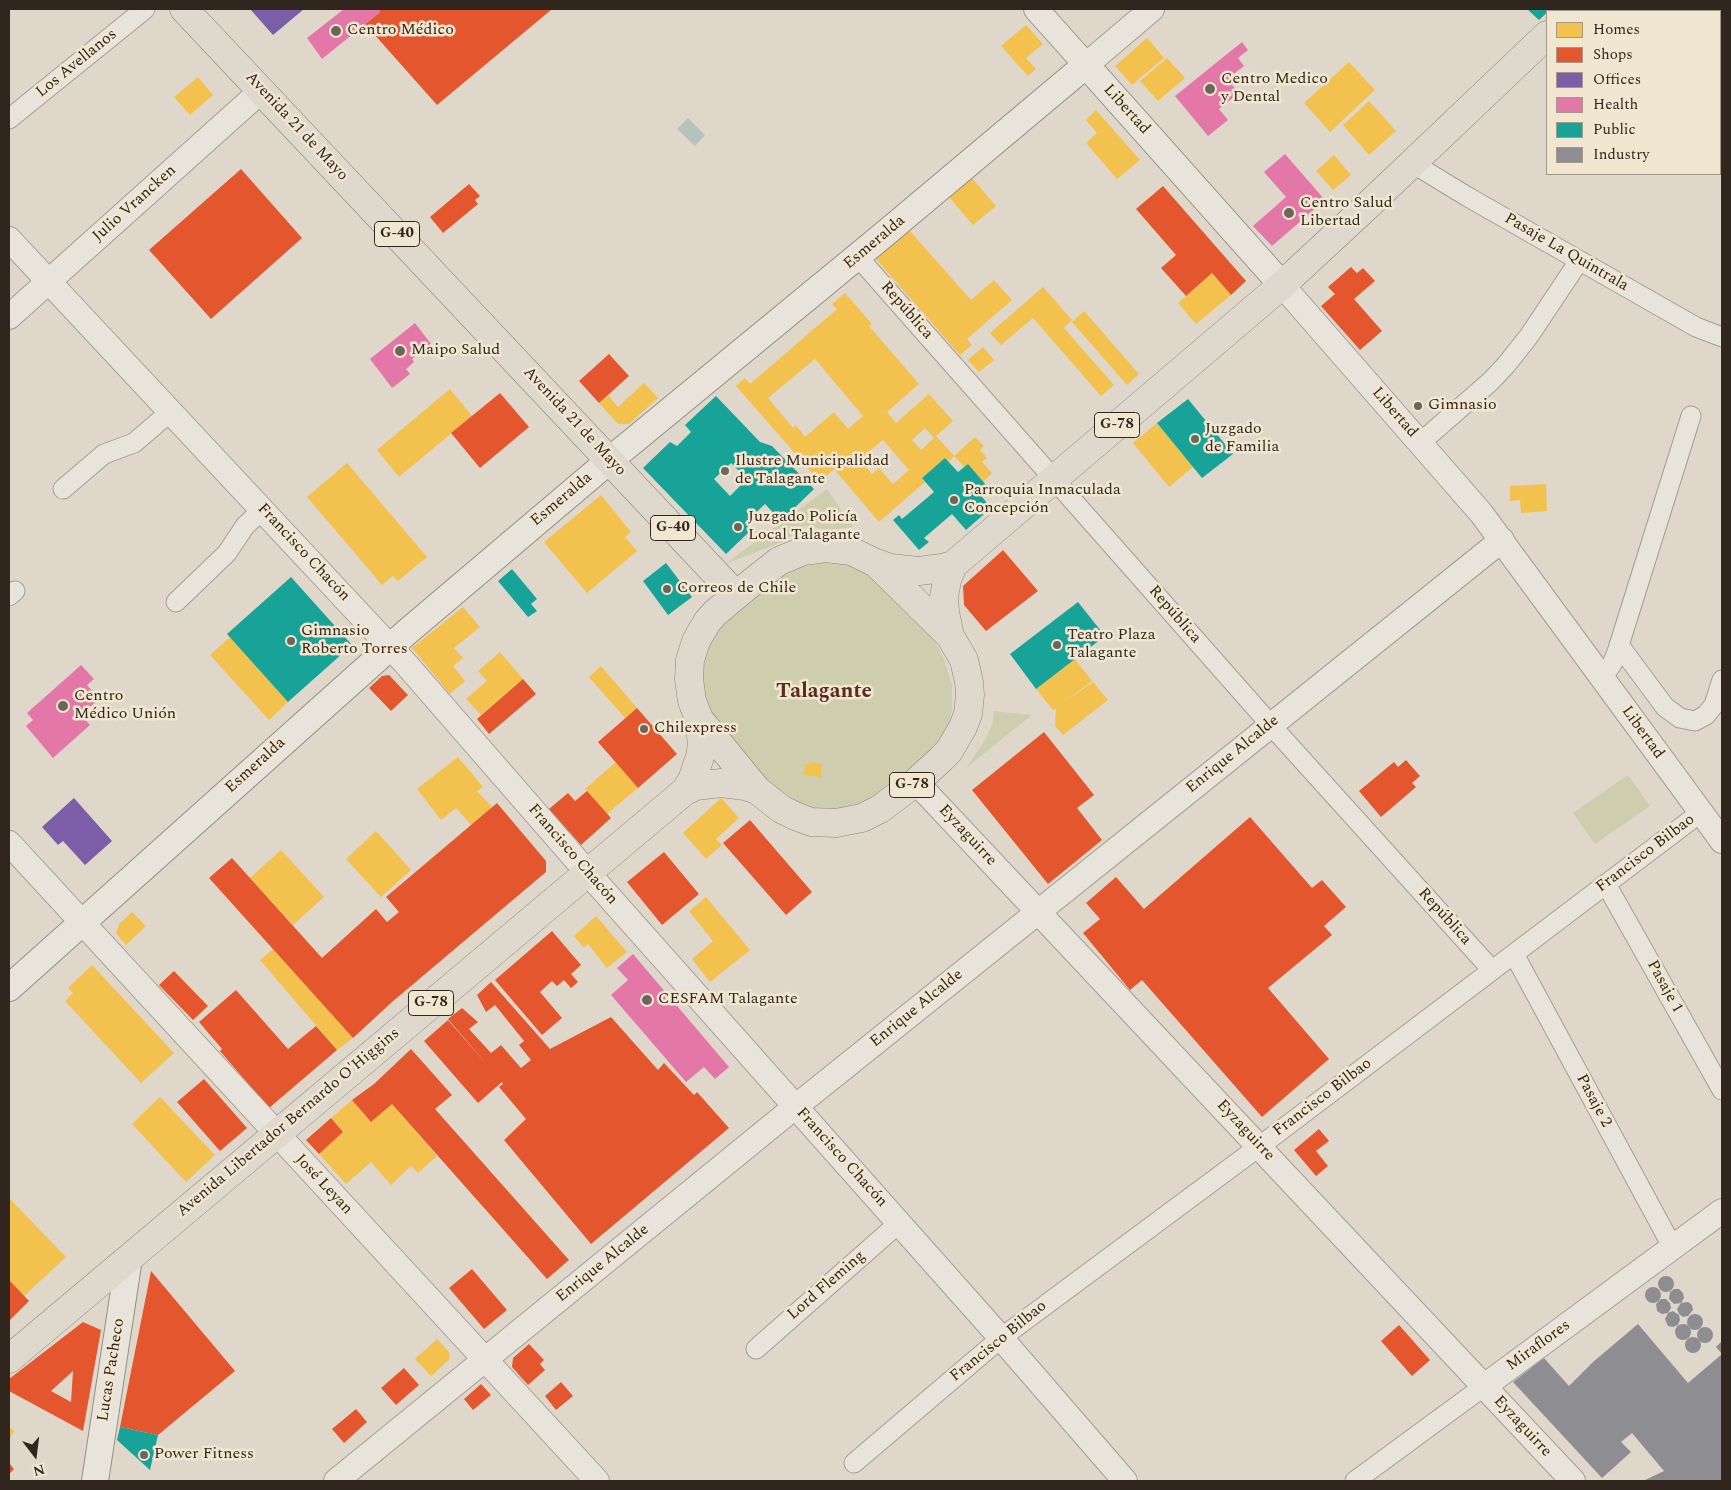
<!DOCTYPE html>
<meta charset="utf-8">
<style>
body{margin:0}
#map{position:relative;width:1731px;height:1490px;overflow:hidden;background:#dfd8ca;font-family:Spectral,serif}
canvas{display:block}
.frame{position:absolute;inset:0;border:10px solid #31261d;pointer-events:none}
.legend{position:absolute;left:1546px;top:10px;width:175px;height:165px;box-sizing:border-box;background:#f1e6d0;border:1px solid #a49988;margin:0;padding:6px 9px;list-style:none;font-size:15px;color:#31261d}
.legend li{display:flex;align-items:center;gap:10px;height:25px}
.legend b{width:25px;border:1px solid #a49988}
.north{position:absolute;left:10px;top:1430px;width:50px;height:50px;-webkit-text-stroke:4px #f1e6d0;paint-order:stroke;rotate:165deg;font-size:14px;font-weight:700;line-height:20px;text-align:center;color:#31261d}
.north::after{content:'';display:block;margin:auto;width:18px;height:22px;background:#31261d;clip-path:polygon(50% 0,100% 100%,50% 72%,0 100%)}
</style>
<div id="map">
<canvas width="1731" height="1490"></canvas>
<div class="frame"></div>
<ul class="legend">
<li><b style="height:14px;background:#f2c14e"></b>Homes</li>
<li><b style="height:14px;background:#e4572e"></b>Shops</li>
<li><b style="height:14px;background:#7b5ea7"></b>Offices</li>
<li><b style="height:14px;background:#e377a8"></b>Health</li>
<li><b style="height:14px;background:#17a398"></b>Public</li>
<li><b style="height:14px;background:#8d8d92"></b>Industry</li>
</ul>
<div class="north">N</div>
</div>
<script>
const ctx = document.querySelector('canvas').getContext('2d');
ctx.lineJoin = 'round';
function fillPath(path, color) { ctx.fillStyle = color; ctx.fill(path, 'evenodd'); }
const shape = rows => new Path2D(rows.map(r => 'M' + r).join(''));
function trace(path, color, width, dash) { ctx.strokeStyle = color; ctx.lineWidth = width; ctx.lineCap = dash ? 'butt' : 'round'; ctx.setLineDash(dash || []); ctx.stroke(path); }
function label(font, color, halo, rows, align = 'center') {
  ctx.font = font + ' Spectral,serif'; ctx.lineWidth = 5; ctx.setLineDash([]); ctx.textBaseline = 'middle'; ctx.strokeStyle = halo; ctx.fillStyle = color; for (const [text, x, y, turn = 0] of rows) {
    ctx.save(); ctx.translate(x, y); ctx.rotate((+turn || 0) * Math.PI / 180); ctx.textAlign = isNaN(turn) ? turn : align; if (halo) ctx.strokeText(text, 0, 0); ctx.fillText(text, 0, 0); ctx.restore();
  }
}
const green = shape([
 [827,489,853,527,830,530,804,526,785,541,725,564],
 [816,561,837,561,861,570,877,579,934,639,944,659,952,685,952,711,948,731,933,753,868,806,826,815,783,802,721,737,701,690,699,663,726,616,792,567],
 [994,711,1032,715,966,768,985,740,993,723],
 [1628,775,1650,806,1595,844,1573,813]
]);
const water = shape([
 [688,118,705,135,695,146,677,129]
]);
const homes = shape([
 [1026,25,1043,44,1026,58,1036,69,1028,76,1001,46],
 [1147,38,1164,58,1132,85,1115,66],
 [1167,58,1185,78,1158,101,1140,81],
 [1349,62,1375,90,1330,132,1304,103],
 [198,77,213,95,190,115,174,97],
 [1369,101,1396,131,1369,155,1343,125],
 [1096,110,1140,160,1117,179,1086,143,1097,133,1086,120],
 [1334,155,1351,175,1333,190,1316,171],
 [971,177,996,206,973,225,949,197],
 [909,230,971,300,994,280,1012,300,967,339,972,345,960,355,876,259],
 [1212,273,1231,295,1196,324,1178,303],
 [1043,287,1072,320,1064,328,1114,385,1101,396,1033,318,1001,345,990,333],
 [845,293,872,324,869,326,919,384,887,412,896,423,929,394,953,421,936,436,954,456,949,462,945,458,922,478,925,482,879,522,834,469,820,482,736,386,745,378,750,384,837,309,832,304],
 [815,359,863,416,848,429,834,412,805,437,796,425,793,428,768,398],
 [925,428,934,438,921,450,912,440],
 [883,440,909,470,893,484,879,468,872,474,860,459],
 [1084,311,1139,374,1127,385,1072,322],
 [983,347,994,360,979,372,968,360],
 [644,383,658,398,629,424,618,424,599,403,608,395,618,407],
 [450,389,472,416,399,477,377,450],
 [1157,423,1193,467,1169,487,1133,443],
 [975,437,984,446,980,450,987,458,982,462,992,473,983,482,968,464,964,467,954,456],
 [347,463,427,557,398,581,393,576,382,585,307,497],
 [1546,484,1547,511,1521,513,1520,500,1510,501,1510,486],
 [601,495,631,532,625,537,637,551,587,593,544,542],
 [463,607,480,627,454,648,463,658,453,666,465,681,450,694,412,648],
 [230,637,288,702,269,720,210,655],
 [500,652,523,679,481,715,466,699,487,681,478,671],
 [1075,659,1092,681,1063,703,1093,682,1108,700,1063,735,1055,726,1056,708,1053,710,1036,689],
 [601,666,637,708,625,718,589,677],
 [458,757,483,787,477,791,492,807,472,826,456,808,441,820,417,789],
 [616,762,638,788,607,814,585,789],
 [811,762,822,764,821,777,804,775,805,764,810,764],
 [721,798,739,818,716,839,722,845,706,859,683,833],
 [376,831,411,870,381,897,346,859],
 [281,850,324,897,293,925,250,878],
 [706,897,750,950,710,982,692,959,713,941,689,911],
 [132,912,146,926,126,945,116,933,119,924],
 [596,916,627,952,607,968,588,944,584,948,574,936],
 [273,949,353,1038,337,1050,260,960],
 [92,965,174,1053,141,1083,65,1001,73,993,68,988],
 [160,1097,215,1155,186,1182,132,1124],
 [352,1100,371,1122,392,1104,437,1156,418,1173,411,1166,391,1185,371,1162,346,1184,319,1154,343,1132,331,1118],
 [9,1198,66,1257,24,1296,9,1280],
 [437,1339,449,1352,450,1359,431,1376,415,1359],
 [9,1427,14,1431,9,1440]
]);
const shops = shape([
 [378,9,550,9,551,10,437,105,365,24,380,12],
 [1612,9,1632,9,1635,11,1610,11],
 [241,169,302,238,211,319,149,250],
 [469,184,480,196,475,200,478,204,443,233,430,217],
 [1163,186,1246,281,1231,295,1212,273,1186,296,1161,268,1176,255,1136,209],
 [1351,267,1357,273,1363,268,1375,281,1354,299,1382,331,1360,350,1321,306,1335,294,1328,287],
 [609,354,629,376,599,403,579,381],
 [500,393,529,427,480,468,451,433],
 [1003,550,1038,591,986,631,964,605,963,586],
 [389,675,408,695,391,711,369,688,382,676],
 [523,679,536,694,489,734,477,719],
 [637,708,677,754,638,788,598,742],
 [1044,732,1094,795,1077,808,1102,840,1048,884,972,790],
 [1406,760,1420,776,1412,783,1416,787,1381,817,1359,791,1394,762,1398,767],
 [587,791,611,818,581,845,549,809,568,793,575,801],
 [497,803,546,861,546,872,392,1002,353,1038,209,878,232,858,322,958,376,909,387,922,399,912,386,897],
 [1250,817,1312,888,1322,880,1346,907,1324,926,1332,935,1268,988,1329,1059,1262,1117,1142,980,1130,990,1083,933,1100,919,1086,903,1116,877,1144,909],
 [750,820,812,892,786,915,723,843],
 [664,852,699,894,662,925,627,882],
 [552,931,581,965,571,974,578,982,571,988,564,980,557,986,552,981,540,992,562,1018,542,1035,495,980],
 [174,971,208,1006,193,1020,159,985],
 [491,982,550,1049,611,1017,658,1070,664,1063,694,1095,697,1092,729,1128,591,1244,504,1140,526,1119,499,1087,503,1084,502,1082,478,1103,424,1041,448,1020,489,1067,448,1019,462,1008,478,1022,469,1029,491,1053,501,1045,521,1068,531,1060,519,1045,524,1041,495,1005,486,1012,477,995],
 [236,990,288,1049,316,1026,337,1050,269,1108,220,1051,222,1049,199,1022],
 [411,1049,452,1095,435,1109,569,1260,547,1279,392,1104,371,1122,352,1100,374,1084],
 [204,1079,247,1128,220,1151,177,1102],
 [331,1118,343,1132,319,1154,306,1140],
 [1319,1129,1329,1141,1316,1151,1328,1166,1316,1176,1294,1150],
 [472,1269,507,1310,484,1329,449,1288],
 [151,1271,235,1371,158,1435,120,1427],
 [9,1280,29,1301,9,1321],
 [83,1322,101,1330,83,1431,9,1391,9,1379],
 [73,1371,71,1402,51,1391],
 [1399,1325,1430,1360,1412,1376,1381,1341],
 [529,1344,544,1360,540,1364,545,1370,528,1385,512,1367,513,1358],
 [404,1368,419,1385,396,1405,381,1388],
 [561,1382,573,1396,556,1410,545,1396],
 [481,1384,491,1395,473,1410,464,1399],
 [356,1409,367,1422,344,1443,332,1429],
 [9,1463,14,1469,9,1474]
]);
const offices = shape([
 [250,9,304,9,273,35],
 [74,798,112,841,85,865,63,841,58,845,42,827]
]);
const health = shape([
 [344,9,378,9,380,12,322,59,307,38],
 [1242,42,1248,50,1238,58,1244,66,1231,76,1236,81,1232,85,1239,93,1219,109,1228,120,1208,136,1175,96],
 [1285,154,1325,200,1272,246,1253,226,1286,197,1264,172],
 [415,323,431,344,412,359,414,362,406,369,410,374,392,388,370,359],
 [81,665,94,679,87,685,99,699,81,715,90,725,53,758,26,726,33,720,27,713],
 [633,954,729,1067,715,1079,704,1067,686,1082,611,995,628,980,617,968]
]);
const public = shape([
 [1527,9,1551,9,1539,20],
 [716,396,760,442,772,446,814,489,781,521,765,504,745,523,751,530,726,554,643,468,670,442,677,446,691,432,685,425],
 [731,463,747,479,730,496,714,479],
 [1188,399,1233,454,1202,478,1157,423],
 [945,458,958,472,968,464,986,485,978,492,991,508,966,530,952,514,924,538,929,542,919,550,893,520,899,515,902,519,934,492,922,478],
 [666,563,692,597,668,615,643,581],
 [512,569,537,599,531,604,537,611,528,617,498,581],
 [291,577,352,645,288,702,227,634],
 [1078,602,1105,636,1036,689,1010,654],
 [120,1427,158,1435,150,1470,117,1440]
]);
const industry = shape([
 '1658 1284a8 8 0 1 1 16 0a8 8 0 1 1-16 0Z',
 '1645 1295a8 8 0 1 1 16 0a8 8 0 1 1-16 0Z',
 [1674,1289,1679,1289,1683,1293,1684,1298,1681,1303,1688,1302,1692,1305,1693,1310,1688,1316,1683,1317,1679,1314,1677,1309,1681,1303,1674,1304,1669,1299,1670,1292],
 [1661,1299,1666,1299,1670,1303,1671,1308,1668,1313,1673,1311,1679,1315,1680,1320,1678,1325,1673,1327,1668,1326,1665,1319,1668,1313,1662,1314,1657,1311,1656,1304],
 '1687 1322a8 8 0 1 1 16 0a8 8 0 1 1-16 0Z',
 [1638,1324,1688,1383,1722,1354,1716,1347,1722,1341,1722,1481,1643,1481,1664,1471,1632,1433,1621,1442,1631,1452,1602,1478,1513,1382,1544,1358,1569,1386,1593,1362],
 '1675 1332a8 8 0 1 1 16 0a8 8 0 1 1-16 0Z',
 '1697 1335a8 8 0 1 1 16 0a8 8 0 1 1-16 0Z',
 '1685 1345a8 8 0 1 1 16 0a8 8 0 1 1-16 0Z'
]);
const minor = shape([
 [9,119,145,9],
 [1412,163,1468,197,1696,327,1722,337],
 [858,257,1277,732,1492,970],
 [1420,443,1491,381,1506,365,1529,336,1579,261],
 [63,489,104,454,134,443,170,412],
 [9,596,15,591],
 [176,602,227,553,245,526,262,510],
 [1619,645,1665,707,1680,718,1695,721,1706,715,1714,705,1722,680],
 [1602,678,1612,664,1617,652,1691,416],
 [1606,884,1722,1090],
 [1514,954,1673,1248],
 [756,1349,899,1223],
 [854,1463,1001,1338,1272,1137,1700,813],
 [1355,1481,1483,1387]
]);
const tertiary = shape([
 [1036,9,1086,65,1152,9],
 [9,239,406,664,587,872,1001,1338,1125,1481],
 [1282,285,1481,513,1722,841],
 [9,317,261,91],
 [916,782,1573,1481],
 [9,843,597,1481],
 [1483,1387,1722,1211],
 [336,1481,795,1107,1502,540]
]);
const secondary = shape([
 [9,988,407,632,610,460,881,237,1086,65,1282,285],
 [95,1481,129,1258]
]);
const primary = shape([
 [184,9,736,595],
 [1572,11,1575,9],
 [826,548,851,551,876,563,950,636,964,660,969,682,970,695,968,714,963,727,949,751,940,760,916,782,880,809,862,818,836,823,811,822,795,816,781,809,757,790,699,719,692,701,689,679,690,660,696,641,707,622,715,613,751,583,779,561,803,551,826,548],
 [876,563,890,568,919,571,942,568,953,565,1282,285,1364,209,1547,35],
 [950,636,945,612,944,597,947,580,953,565],
 [685,791,696,786,721,783,745,786,757,790],
 [9,1359,685,791,692,780,700,757,702,744,699,719]
]);
const markers = [
 [336,31,6,"#6e645a"],
 [1210,89,6,"#6e645a"],
 [1289,213,6,"#6e645a"],
 [400,351,6,"#6e645a"],
 [1418,406,5,"#6e645a"],
 [1195,439,5,"#6e645a"],
 [725,471,5,"#6e645a"],
 [954,500,5,"#6e645a"],
 [738,527,5,"#6e645a"],
 [667,589,5,"#6e645a"],
 [291,641,5,"#6e645a"],
 [1057,645,5,"#6e645a"],
 [63,706,6,"#6e645a"],
 [644,729,5,"#6e645a"],
 [647,1000,6,"#6e645a"],
 [144,1455,5,"#6e645a"]
];
const shields = [
 [397,234,45],
 [1117,425,45],
 [673,528,45],
 [912,785,45],
 [431,1003,45]
];
const shieldNames = [
 ["G-40",397,234],
 ["G-78",1117,425],
 ["G-40",673,528],
 ["G-78",912,785],
 ["G-78",431,1003]
];
const poiNames = [
 ["Centro Médico",347,31],
 ["Centro Medico",1221,80],
 ["y Dental",1221,98],
 ["Centro Salud",1300,204],
 ["Libertad",1300,222],
 ["Maipo Salud",411,351],
 ["Gimnasio",1428,406],
 ["Juzgado",1205,430],
 ["de Familia",1205,448],
 ["Ilustre Municipalidad",735,462],
 ["de Talagante",735,480],
 ["Parroquia Inmaculada",964,491],
 ["Concepción",964,509],
 ["Juzgado Policía",748,518],
 ["Local Talagante",748,536],
 ["Correos de Chile",677,589],
 ["Gimnasio",301,632],
 ["Roberto Torres",301,650],
 ["Teatro Plaza",1067,636],
 ["Talagante",1067,654],
 ["Centro",74,697],
 ["Médico Unión",74,715],
 ["Chilexpress",654,729],
 ["CESFAM Talagante",658,1000],
 ["Power Fitness",154,1455]
];
const streetNames = [
 ["Los Avellanos",77,64,-39],
 ["Libertad",1126,110,48],
 ["Avenida 21 de Mayo",296,127,47],
 ["Julio Vrancken",135,204,-42],
 ["Esmeralda",875,243,-40],
 ["Pasaje La Quintrala",1566,253,30],
 ["República",906,311,49],
 ["Libertad",1394,413,49],
 ["Avenida 21 de Mayo",574,422,47],
 ["Esmeralda",562,500,-40],
 ["Francisco Chacón",303,553,47],
 ["República",1174,615,49],
 ["Libertad",1642,733,54],
 ["Enrique Alcalde",1233,755,-39],
 ["Esmeralda",256,766,-42],
 ["Eyzaguirre",967,836,47],
 ["Francisco Bilbao",1646,854,-37],
 ["Francisco Chacón",572,855,49],
 ["República",1444,917,48],
 ["Pasaje 1",1664,987,61],
 ["Enrique Alcalde",917,1009,-39],
 ["Francisco Bilbao",1323,1098,-37],
 ["Pasaje 2",1593,1101,62],
 ["Avenida Libertador Bernardo O'Higgins",289,1123,-40],
 ["Eyzaguirre",1245,1131,47],
 ["Francisco Chacón",841,1158,48],
 ["José Leyan",323,1185,47],
 ["Enrique Alcalde",603,1264,-39],
 ["Lord Fleming",827,1286,-41],
 ["Francisco Bilbao",999,1342,-39],
 ["Miraflores",1539,1346,-36],
 ["Lucas Pacheco",112,1370,-81],
 ["Eyzaguirre",1522,1427,47]
];
const districtNames = [
 ["Talagante",824,693]
];
fillPath(green, '#ceceae');
fillPath(water, '#b5c4bb');
fillPath(homes, '#f2c14e');
fillPath(shops, '#e4572e');
fillPath(offices, '#7b5ea7');
fillPath(health, '#e377a8');
fillPath(public, '#17a398');
fillPath(industry, '#8d8d92');
trace(minor, '#a49d94', 21);
trace(tertiary, '#a49d94', 26);
trace(secondary, '#948d84', 28);
trace(primary, '#8a837a', 29);
trace(minor, '#e8e4db', 19);
trace(tertiary, '#e8e4db', 24);
trace(secondary, '#e8e4db', 26);
trace(primary, '#dfd9cd', 28);
for (const [x, y, r, color] of markers) { const dot = new Path2D(); dot.arc(x, y, r, 0, 2 * Math.PI); ctx.fillStyle = color; ctx.fill(dot); trace(dot, '#f1e6d0', 2); }
for (const [x, y, w] of shields) { const box = new Path2D(); box.roundRect(x - w / 2, y - 12.5, w, 25, 4); ctx.fillStyle = '#f1e6d0'; ctx.fill(box); trace(box, '#31261d', 1); }
label('bold 15px', '#31261d', null, shieldNames);
label('16px', '#31261d', '#f1e6d0', poiNames, 'left');
label('16px', '#31261d', '#f1e6d0', streetNames);
label('bold 21px', '#592c21', '#f1e6d0', districtNames);
</script>
